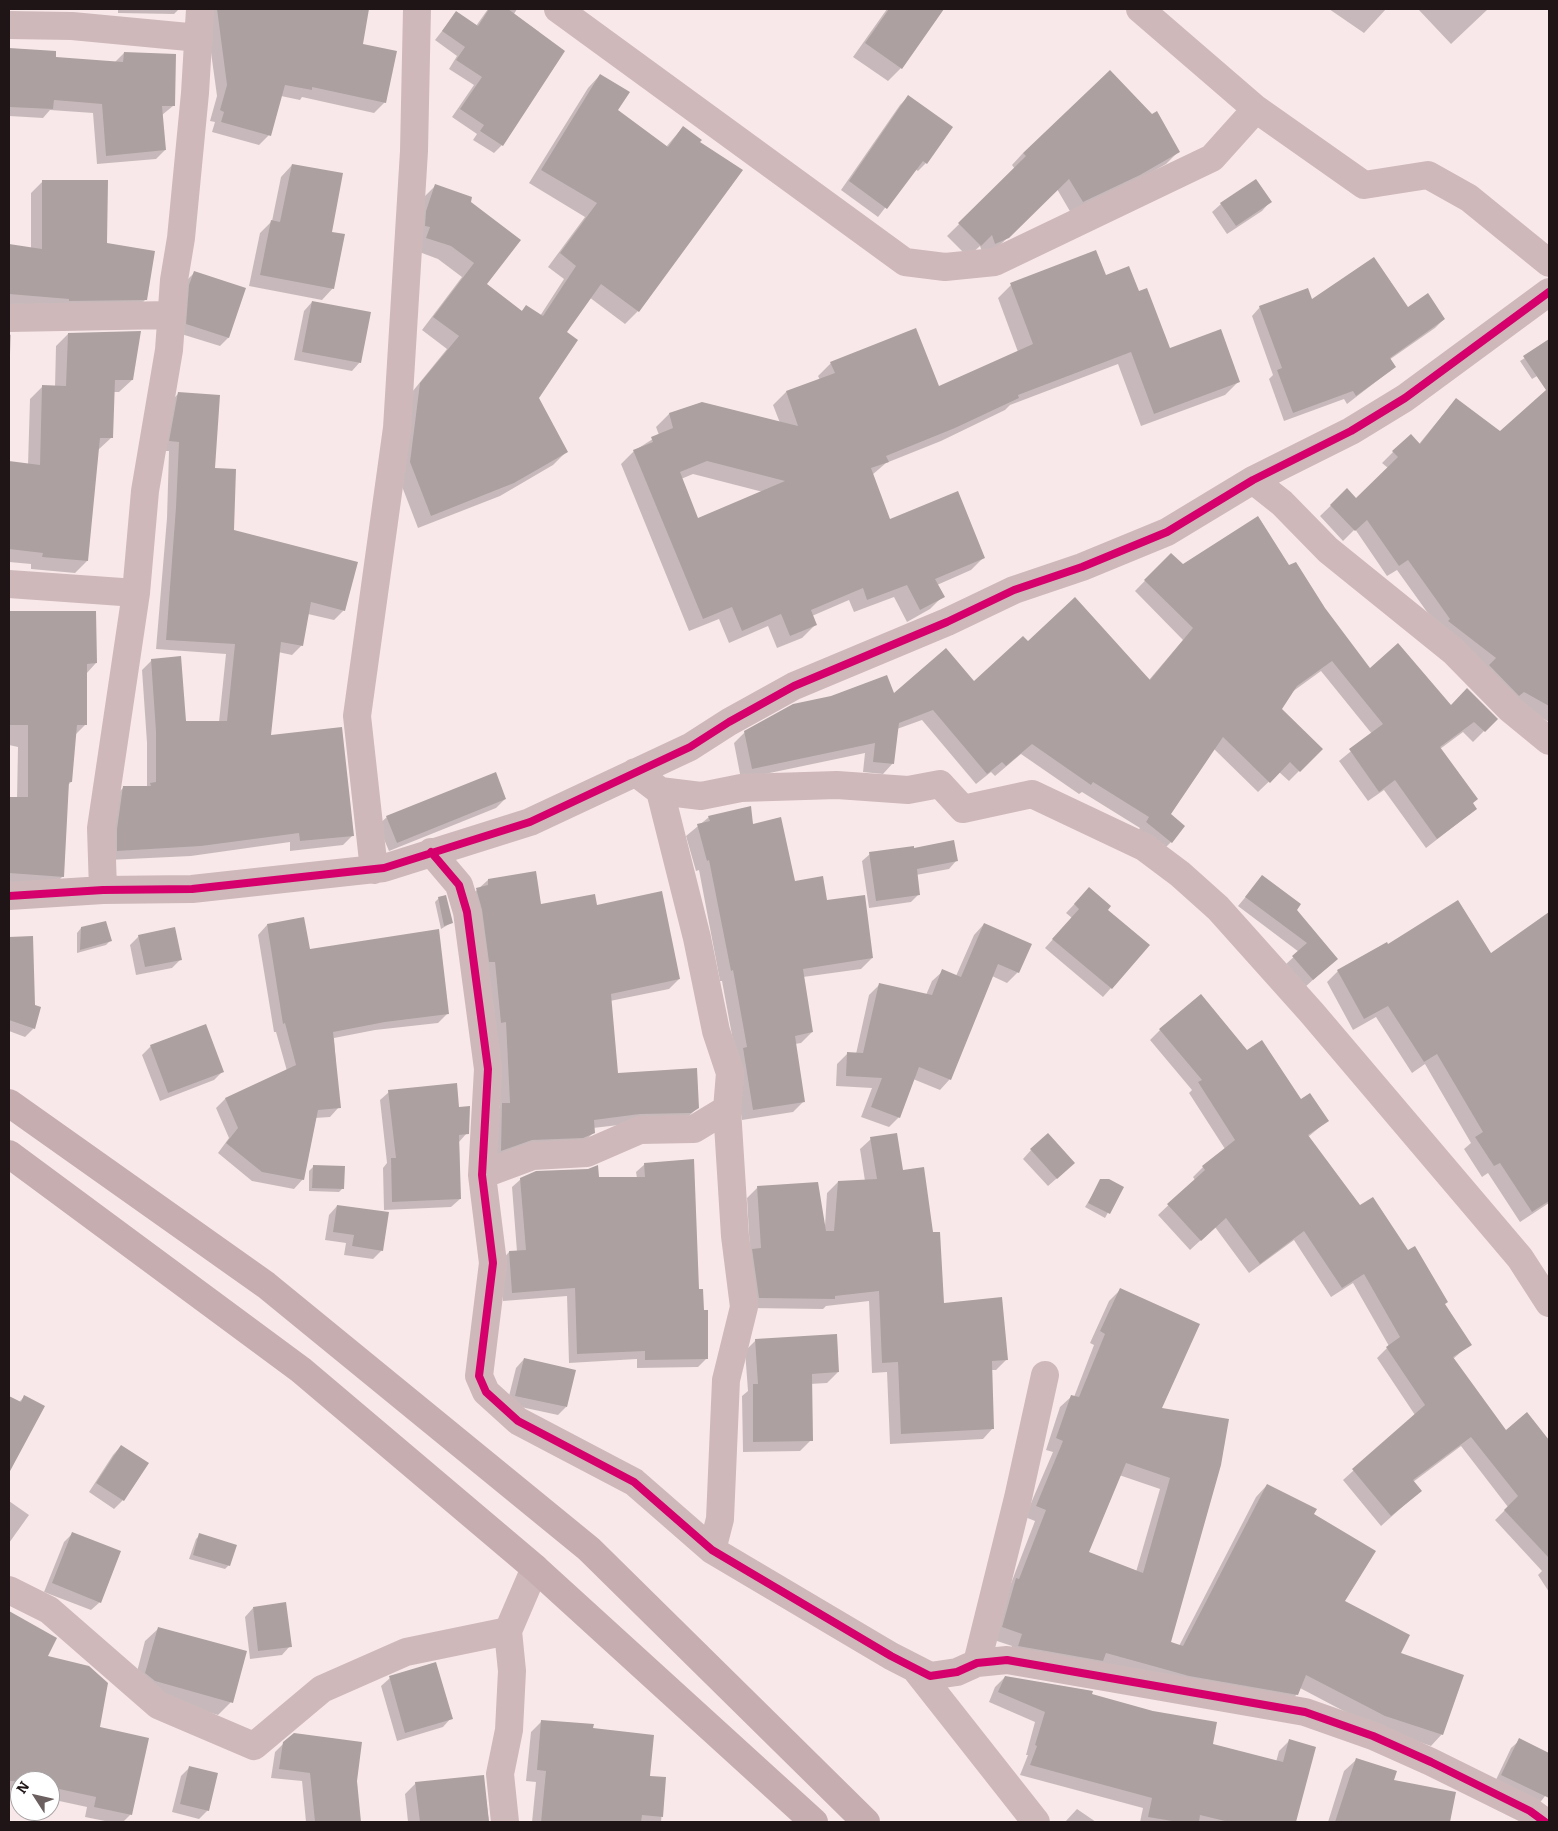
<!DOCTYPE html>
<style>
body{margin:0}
#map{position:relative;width:1558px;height:1831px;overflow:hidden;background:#f9e8ea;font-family:Bitter,serif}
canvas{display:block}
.frame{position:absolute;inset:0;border:10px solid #1f1516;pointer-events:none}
.north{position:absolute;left:10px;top:1771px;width:50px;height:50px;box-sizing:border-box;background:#fff;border:1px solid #a5a1a2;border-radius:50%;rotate:305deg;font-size:14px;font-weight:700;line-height:20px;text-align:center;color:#1f1516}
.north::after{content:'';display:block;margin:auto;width:18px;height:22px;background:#6b5f60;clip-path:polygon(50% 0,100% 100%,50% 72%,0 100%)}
</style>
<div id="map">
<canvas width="1558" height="1831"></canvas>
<div class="frame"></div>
<div class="north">N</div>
</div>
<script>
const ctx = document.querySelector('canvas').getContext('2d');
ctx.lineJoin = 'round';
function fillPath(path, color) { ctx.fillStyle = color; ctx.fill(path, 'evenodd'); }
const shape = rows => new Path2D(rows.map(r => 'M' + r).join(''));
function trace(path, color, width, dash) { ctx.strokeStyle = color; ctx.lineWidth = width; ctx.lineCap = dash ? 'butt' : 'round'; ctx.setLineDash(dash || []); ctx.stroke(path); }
const shadow = shape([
 [118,9,179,9,174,14,118,13],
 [200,9,368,9,362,45,385,102,374,113,302,97,300,100,281,96,269,135,259,145,212,132,215,122,210,121,217,96,206,16],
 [488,9,517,9,514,14,539,32,502,145,494,153,473,140,477,134,452,117,474,85,449,69,457,56,435,40,456,13,476,26],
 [887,9,943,9,901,68,888,81,853,57],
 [1329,9,1386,9,1364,33],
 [1418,9,1488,9,1451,44],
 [9,49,55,52,55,58,115,62,124,53,173,106,162,115,165,150,156,159,97,164,93,113,50,110,43,118,9,116],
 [600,75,617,110,666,147,683,127,638,311,625,324,589,297,565,332,537,398,566,452,553,465,500,496,418,528,398,476,408,397,447,349,422,330,462,277,438,259,414,250,422,199,435,186,469,202,485,285,521,312,526,306,540,316,564,279,548,267,585,217,529,183,588,88],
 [908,97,926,163,918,171,915,169,878,217,841,190,900,105],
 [1178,152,1166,164,1126,187,1071,213,1057,189,995,250,983,255,980,246,968,257,947,236,1015,169,1012,165,1023,153],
 [292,165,330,233,333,288,322,300,249,286,260,233,272,221,281,177],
 [43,181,106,244,146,299,134,311,9,306,9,246,31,249,31,193],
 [1270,202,1262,211,1227,234,1212,212,1221,204],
 [194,273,245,289,228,338,220,346,178,333,185,282],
 [1105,276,1138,293,1169,349,1238,382,1225,395,1141,426,1118,364,1010,405,1005,410,941,441,886,463,872,475,890,520,984,557,971,570,937,585,943,596,930,609,907,622,894,597,854,612,849,600,812,616,815,625,802,638,777,648,768,626,729,643,719,619,689,631,621,464,634,451,659,435,656,427,669,414,702,403,780,423,773,405,786,392,820,380,818,376,831,363,938,388,1018,352,998,298,1011,285],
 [693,474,763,492,697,519,681,479],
 [1311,301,1408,309,1444,319,1435,328,1389,360,1395,367,1347,404,1344,399,1284,421,1269,379,1273,375,1252,316,1260,307],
 [312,302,360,362,352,371,294,360,304,311],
 [9,334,11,335,9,374],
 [68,334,132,380,119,392,113,392,111,438,98,450,87,561,75,573,31,569,31,564,9,562,9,463,28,465,30,399,42,387,55,387,56,346],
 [1549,343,1549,369,1532,379,1520,361],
 [1548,390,1549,391,1549,722,1512,702,1440,630,1397,570,1387,576,1355,529,1343,541,1320,516,1347,490,1356,500,1388,468,1382,463,1393,452,1419,444,1456,399,1500,433],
 [178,394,214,469,233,531,344,610,334,620,308,614,302,645,292,655,278,652,269,736,353,835,343,845,290,851,290,842,191,856,108,860,114,797,124,787,147,787,147,743,142,670,152,660,184,722,219,722,226,654,156,649,167,518,169,451,160,451,168,404],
 [1171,554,1183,566,1289,567,1324,608,1370,670,1451,706,1496,719,1473,742,1463,732,1440,749,1476,809,1426,848,1384,790,1368,801,1339,761,1372,734,1321,671,1292,692,1280,709,1321,749,1289,781,1279,772,1258,792,1214,749,1169,815,1171,842,1161,852,1136,833,1140,828,1082,792,1079,794,1021,754,995,776,991,772,976,784,922,720,897,729,893,763,883,774,863,772,865,753,741,779,734,743,745,732,894,696,974,683,1028,642,1149,680,1183,640,1135,591],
 [9,612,95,612,96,663,86,674,86,724,75,735,71,782,68,785,63,876,52,887,9,884,9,799,17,799,18,747,9,745],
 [505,799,496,808,389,851,378,825,387,817],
 [709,817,752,825,794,882,826,902,872,958,861,969,803,977,812,1032,801,1043,795,1044,804,1101,793,1112,742,1120,732,1060,736,1057,722,981,720,981,699,870,696,871,686,836],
 [913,849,956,861,949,869,916,875,919,894,911,902,869,908,862,861,870,854],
 [1263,876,1295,910,1336,959,1304,988,1285,965,1299,952,1238,906],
 [488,880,540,905,596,906,679,979,669,989,610,1001,617,1075,698,1107,688,1117,593,1128,594,1132,584,1142,492,1160,492,1115,500,1107,496,1032,467,899],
 [1081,897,1106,910,1111,988,1103,997,1045,948,1072,918,1066,913],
 [439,898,451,923,441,929,435,902],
 [1549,916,1549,1203,1520,1222,1488,1173,1482,1177,1464,1149,1471,1143,1425,1064,1412,1073,1376,1017,1353,1030,1327,982,1338,971,1490,955],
 [984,924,1018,972,1007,983,992,976,950,1079,940,1090,913,1079,899,1117,889,1127,861,1117,872,1088,836,1086,837,1064,848,1053,856,1054,869,995,879,985,926,995,932,981,943,971,956,976,974,935],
 [267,925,309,950,448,1013,438,1023,375,1030,334,1038,339,1107,330,1117,315,1118,303,1179,294,1189,252,1181,218,1153,229,1138,216,1108,225,1099,287,1071,276,1032,274,1032,258,935],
 [81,928,110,941,106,945,77,953,77,933],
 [139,936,180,960,172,968,136,975,130,945],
 [9,938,32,938,34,1028,25,1037,9,1031],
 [1160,1030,1247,1052,1300,1101,1327,1121,1308,1137,1360,1206,1444,1305,1470,1344,1453,1359,1506,1432,1527,1414,1549,1442,1547,1457,1549,1459,1549,1592,1538,1575,1542,1571,1495,1520,1508,1507,1461,1446,1413,1482,1420,1491,1381,1526,1343,1480,1415,1415,1377,1358,1389,1346,1353,1283,1331,1297,1294,1240,1249,1273,1215,1227,1190,1250,1158,1215,1195,1180,1193,1177,1203,1167,1225,1149,1189,1093,1192,1090,1150,1040],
 [151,1046,223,1071,214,1080,160,1101,142,1055],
 [389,1092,458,1109,467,1133,459,1142,460,1199,451,1207,384,1210,383,1168,387,1163,380,1100],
 [871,1139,902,1171,943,1304,1007,1359,996,1370,991,1370,993,1428,983,1439,890,1444,887,1372,872,1373,869,1301,826,1306,823,1309,748,1308,750,1252,747,1198,757,1188,825,1226,827,1193,838,1182,865,1181,860,1149],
 [1031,1150,1064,1172,1048,1186,1023,1159],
 [645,1164,698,1290,707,1358,698,1367,637,1368,637,1359,569,1363,567,1296,503,1301,501,1261,509,1252,517,1252,512,1187,521,1179,637,1178,636,1172],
 [313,1167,343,1188,339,1192,309,1191,309,1171],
 [1101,1181,1122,1187,1105,1218,1085,1207],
 [337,1206,382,1250,373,1259,344,1255,346,1243,325,1240,329,1215],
 [1120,1290,1160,1409,1227,1420,1170,1642,1179,1646,1256,1497,1267,1485,1313,1515,1343,1602,1399,1654,1442,1734,1431,1746,1374,1727,1300,1688,1297,1694,1286,1706,1007,1657,1012,1646,991,1639,1005,1591,1010,1586,1035,1521,1025,1517,1053,1452,1046,1450,1060,1407,1072,1396,1074,1397,1094,1345,1090,1343,1109,1301],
 [1119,1475,1160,1489,1136,1572,1087,1553],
 [756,1340,838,1372,827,1383,810,1384,811,1440,800,1451,743,1452,742,1396,748,1391,745,1351],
 [524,1359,566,1407,558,1415,507,1404,516,1368],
 [9,1397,19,1402,24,1397,11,1458,9,1457],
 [121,1446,123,1500,114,1509,89,1492,113,1455],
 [9,1501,29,1515,9,1543],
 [72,1534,100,1602,91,1610,44,1592,64,1542],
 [200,1535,229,1565,225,1569,189,1559,196,1539],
 [253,1608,290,1646,282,1655,250,1659,245,1617],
 [9,1612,55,1638,46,1657,98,1728,131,1814,123,1822,110,1822,85,1817,87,1807,50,1799,50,1781,20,1781,20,1792,9,1790],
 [159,1628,231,1702,218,1715,141,1694,133,1687,145,1641],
 [1005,1677,1090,1695,1212,1745,1276,1762,1279,1751,1289,1741,1315,1747,1295,1822,1140,1822,1143,1808,1020,1775,1028,1755,1026,1755,1035,1722,989,1702,995,1687],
 [390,1678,451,1718,443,1727,397,1741,381,1686],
 [542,1721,592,1729,648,1777,665,1778,661,1822,532,1822,536,1782,526,1781,531,1732],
 [1520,1740,1549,1754,1549,1791,1538,1805,1494,1784,1511,1748],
 [284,1743,355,1781,360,1822,306,1822,302,1781,271,1778,275,1752],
 [1356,1760,1393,1781,1455,1793,1449,1822,1328,1822,1344,1771],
 [189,1768,208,1810,199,1819,172,1812,181,1776],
 [483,1776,489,1822,408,1822,405,1794,416,1783],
 [1077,1809,1096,1822,1065,1822]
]);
const building = shape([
 [217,9,369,9,363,44,397,51,386,103,312,87,312,90,285,85,271,136,221,122,224,112,220,110,227,85],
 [489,9,508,9,565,51,503,146,480,131,484,125,460,109,482,77,456,60,465,47,442,31,456,11,478,26],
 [889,9,944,9,902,69,865,43],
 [9,48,56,51,56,57,123,62,124,52,176,54,175,106,162,106,166,150,106,156,102,104,54,100,53,109,9,107],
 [1110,70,1152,114,1157,111,1180,152,1140,175,1083,202,1069,179,1009,238,995,244,992,235,981,246,958,223,1026,156,1023,153],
 [600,74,630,92,618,110,668,147,683,126,702,140,700,142,743,170,639,312,601,284,567,332,578,340,539,398,568,452,514,483,431,516,410,462,420,383,459,336,433,317,474,263,451,246,426,238,430,227,425,226,426,211,435,184,472,197,471,202,521,240,487,284,522,311,526,305,543,316,576,266,560,253,597,203,541,170],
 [908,95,953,127,927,164,923,161,887,209,849,181],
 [292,164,343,173,332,232,345,234,334,289,260,275,271,220,280,222],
 [1256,179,1272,202,1236,226,1220,203],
 [42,180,108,180,107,243,155,251,147,300,69,301,69,299,9,294,9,244,42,249],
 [1096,250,1106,275,1129,266,1139,291,1147,288,1170,348,1221,329,1240,382,1154,414,1131,352,1018,395,1019,398,955,428,886,456,889,462,871,468,890,519,958,491,985,558,935,579,945,597,920,610,907,585,867,600,863,588,811,610,817,625,790,636,781,614,742,631,732,607,703,619,633,450,653,442,651,437,673,428,669,413,702,402,798,426,786,391,835,373,830,362,916,328,939,386,1033,344,1010,283],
 [707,461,785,481,698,518,680,472],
 [1374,257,1408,307,1428,293,1445,319,1390,358,1396,367,1356,396,1353,391,1293,413,1277,370,1282,368,1259,306,1308,288,1312,299],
 [194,271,246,288,229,338,186,324,189,285],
 [312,301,371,312,361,363,302,352],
 [141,331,133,380,115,380,113,438,100,438,88,561,42,557,43,553,9,549,9,461,40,465,42,385,66,386,68,333],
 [1549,339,1549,706,1524,692,1519,696,1489,665,1496,658,1448,621,1450,619,1408,560,1399,566,1367,520,1355,531,1330,505,1347,488,1356,498,1398,457,1392,451,1411,434,1420,444,1456,398,1500,431,1546,390,1523,356],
 [178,392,220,395,215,468,236,469,234,530,358,562,345,611,311,602,303,646,281,642,271,735,342,727,354,836,300,841,299,833,201,846,117,851,117,829,123,786,151,786,150,783,156,782,156,732,151,659,181,656,186,721,227,721,235,644,166,640,176,507,179,442,169,441],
 [1258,516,1289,565,1296,562,1325,608,1370,668,1398,643,1451,705,1467,688,1498,719,1485,732,1474,722,1440,747,1478,799,1473,803,1477,809,1437,839,1395,780,1379,792,1349,749,1383,724,1332,661,1297,686,1282,709,1323,749,1300,772,1290,762,1270,783,1223,737,1171,814,1185,826,1172,843,1146,822,1149,817,1093,782,1091,785,1032,744,1006,766,1002,762,987,774,933,710,899,723,894,764,873,762,875,743,752,769,744,731,793,704,831,696,887,675,894,693,946,648,974,681,1023,636,1028,641,1075,597,1150,680,1193,628,1144,580,1171,553,1183,564],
 [9,611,96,611,97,663,87,664,87,725,77,725,72,782,69,782,64,877,9,873,9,797,28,797,28,725,10,725],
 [496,772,506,799,397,843,386,816],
 [751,806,753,824,781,817,795,881,823,876,827,900,865,895,873,958,803,969,813,1032,795,1036,805,1102,753,1110,743,1048,747,1047,733,970,731,971,709,860,707,861,697,824,710,821,708,816],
 [954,840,958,861,917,869,920,895,876,901,869,852,914,846,914,848],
 [536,871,541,904,595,894,597,905,662,891,680,979,611,994,618,1073,697,1068,699,1108,691,1113,640,1114,594,1120,595,1133,583,1138,532,1140,501,1151,502,1103,510,1103,506,1022,501,1023,495,962,489,962,482,910,476,888,488,885,488,879],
 [1262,875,1301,904,1297,910,1338,959,1313,980,1292,956,1307,943,1245,897],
 [1089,887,1111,906,1108,910,1150,945,1112,989,1052,939,1079,909,1074,904],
 [446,895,453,923,444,926,438,897],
 [1458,900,1491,953,1549,912,1549,1201,1532,1212,1500,1163,1494,1166,1475,1137,1483,1132,1437,1054,1424,1062,1388,1006,1364,1019,1337,970,1387,942,1388,944],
 [304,917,310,949,439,929,449,1014,385,1022,333,1032,341,1108,318,1110,304,1180,262,1172,226,1143,238,1128,225,1098,296,1065,285,1023,283,1024,267,924],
 [106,921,112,941,80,950,81,927],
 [984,923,1032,944,1019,973,998,964,951,1080,919,1067,900,1118,871,1107,882,1078,846,1076,847,1052,863,1053,879,983,932,995,942,969,961,977],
 [175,927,182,960,145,967,138,935],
 [33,936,35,1005,41,1007,35,1029,9,1020,9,937],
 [1201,994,1247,1050,1262,1040,1301,1099,1310,1093,1329,1121,1308,1135,1360,1205,1373,1197,1408,1250,1415,1246,1448,1302,1445,1304,1472,1345,1453,1357,1506,1430,1527,1412,1549,1440,1549,1558,1504,1510,1518,1496,1471,1437,1413,1480,1422,1491,1391,1516,1352,1469,1425,1405,1386,1347,1400,1337,1364,1274,1342,1288,1304,1231,1260,1264,1226,1218,1201,1241,1167,1204,1205,1170,1202,1166,1235,1140,1198,1082,1202,1080,1159,1029],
 [206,1024,224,1072,168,1093,150,1045],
 [457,1083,459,1107,470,1106,469,1134,459,1135,461,1199,392,1202,391,1158,396,1158,388,1090],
 [897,1133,903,1170,924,1167,933,1232,940,1232,944,1303,1002,1297,1008,1360,992,1361,994,1429,901,1434,898,1362,882,1363,879,1291,835,1296,835,1299,759,1298,752,1249,761,1248,757,1186,818,1182,826,1231,834,1231,838,1181,877,1179,870,1137],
 [1048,1133,1075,1163,1057,1179,1030,1149],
 [694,1159,699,1289,703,1289,704,1310,708,1310,708,1359,645,1360,645,1351,577,1354,575,1288,512,1293,509,1251,526,1250,520,1178,536,1171,588,1169,598,1165,599,1177,645,1177,644,1163],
 [313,1165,345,1166,344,1189,312,1188],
 [1100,1179,1109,1179,1124,1187,1110,1214,1088,1203],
 [337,1205,389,1212,383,1251,352,1246,354,1235,333,1232],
 [1120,1288,1200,1324,1162,1408,1229,1419,1221,1465,1171,1642,1183,1646,1267,1484,1317,1509,1314,1514,1376,1551,1345,1601,1410,1635,1401,1653,1464,1675,1443,1735,1385,1716,1306,1675,1298,1695,1189,1676,1106,1653,1103,1661,1018,1646,1022,1634,1002,1627,1016,1578,1019,1579,1046,1510,1036,1506,1063,1441,1056,1438,1071,1395,1079,1397,1105,1334,1100,1331],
 [1126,1463,1170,1478,1143,1573,1089,1552],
 [837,1334,839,1372,812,1374,813,1441,753,1442,753,1384,758,1384,755,1339],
 [524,1358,576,1370,567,1407,515,1396],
 [24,1395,45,1406,9,1473,9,1396,21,1402],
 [121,1445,149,1463,124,1501,96,1483],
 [72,1532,121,1551,101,1603,52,1583],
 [199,1533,237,1545,230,1566,193,1555],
 [286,1602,292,1647,258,1651,253,1607],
 [9,1611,57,1638,48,1656,89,1666,108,1683,100,1727,149,1738,132,1815,94,1807,96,1797,50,1787,50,1781,9,1781],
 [158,1627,247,1651,233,1703,155,1681,145,1673],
 [436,1662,453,1719,405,1733,389,1676],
 [1005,1676,1093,1691,1092,1694,1153,1711,1217,1722,1213,1744,1283,1762,1289,1739,1316,1747,1296,1822,1229,1822,1200,1815,1199,1822,1178,1822,1148,1817,1152,1798,1030,1765,1037,1746,1035,1745,1045,1712,998,1692],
 [541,1720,594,1724,593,1728,654,1735,650,1776,666,1777,663,1817,642,1815,641,1822,541,1822,546,1771,537,1770],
 [294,1733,362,1742,357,1781,361,1822,315,1822,310,1773,279,1769,283,1742],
 [1519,1738,1549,1753,1549,1798,1501,1775],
 [1356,1758,1397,1771,1394,1780,1456,1792,1450,1822,1335,1822],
 [189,1766,218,1773,209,1811,180,1804],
 [484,1775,489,1822,420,1822,415,1782]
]);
const street = shape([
 [558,9,905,262,945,267,995,262,1212,158,1256,109],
 [1140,9,1256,109,1364,185,1428,175,1469,198,1549,263],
 [9,25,72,26,199,38],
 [9,318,170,315],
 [1253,480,1282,503,1328,550,1453,651,1510,709,1549,741],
 [9,584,136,593],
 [635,772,660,791,701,796,741,788,837,785,908,790,940,784,963,809,1032,794,1144,847,1180,874,1218,908,1312,1013,1520,1258,1549,1303],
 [431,852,459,885,467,912,488,1069,482,1175,493,1263,479,1376,486,1392,518,1421,634,1482,712,1550,891,1656,930,1676,957,1672,977,1663,1007,1660,1305,1712,1373,1736,1431,1762,1530,1811,1545,1822],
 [374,870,357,716,397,428,414,151,417,9],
 [103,890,101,828,136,593,145,491,169,350,174,280,181,238,195,93,200,9],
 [9,896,103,890,192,889,384,868,530,822,690,747,729,722,794,686,947,622,1014,590,1082,567,1167,532,1253,480,1351,431,1405,398,1549,292],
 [482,1175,533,1156,587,1153,640,1130,694,1129,727,1109,730,1073,716,1031,697,938,660,791],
 [712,1550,720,1519,726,1380,744,1307,735,1236,727,1109],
 [9,1590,49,1610,158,1705,254,1746,322,1689,406,1652,508,1631],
 [977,1663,1018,1498,1045,1375],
 [917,1671,1036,1822],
 [505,1822,500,1774,509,1730,512,1671,508,1631,535,1568]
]);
const secondary = shape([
 [9,1103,266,1285,589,1549,866,1822],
 [9,1154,301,1370,535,1568,814,1822]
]);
const cycleway = shape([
 [431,852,459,885,467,912,488,1069,482,1175,493,1263,479,1376,486,1392,518,1421,634,1482,712,1550,891,1656,930,1676,957,1672,977,1663,1007,1660,1305,1712,1373,1736,1431,1762,1530,1811,1545,1822],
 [9,896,103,890,192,889,384,868,530,822,690,747,729,722,794,686,947,622,1014,590,1082,567,1167,532,1253,480,1351,431,1405,398,1549,292]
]);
fillPath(shadow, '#0003');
fillPath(building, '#aca0a1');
trace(street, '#ceb8ba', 28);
trace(secondary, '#c6aeb0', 28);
trace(cycleway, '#d6006c', 8);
</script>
